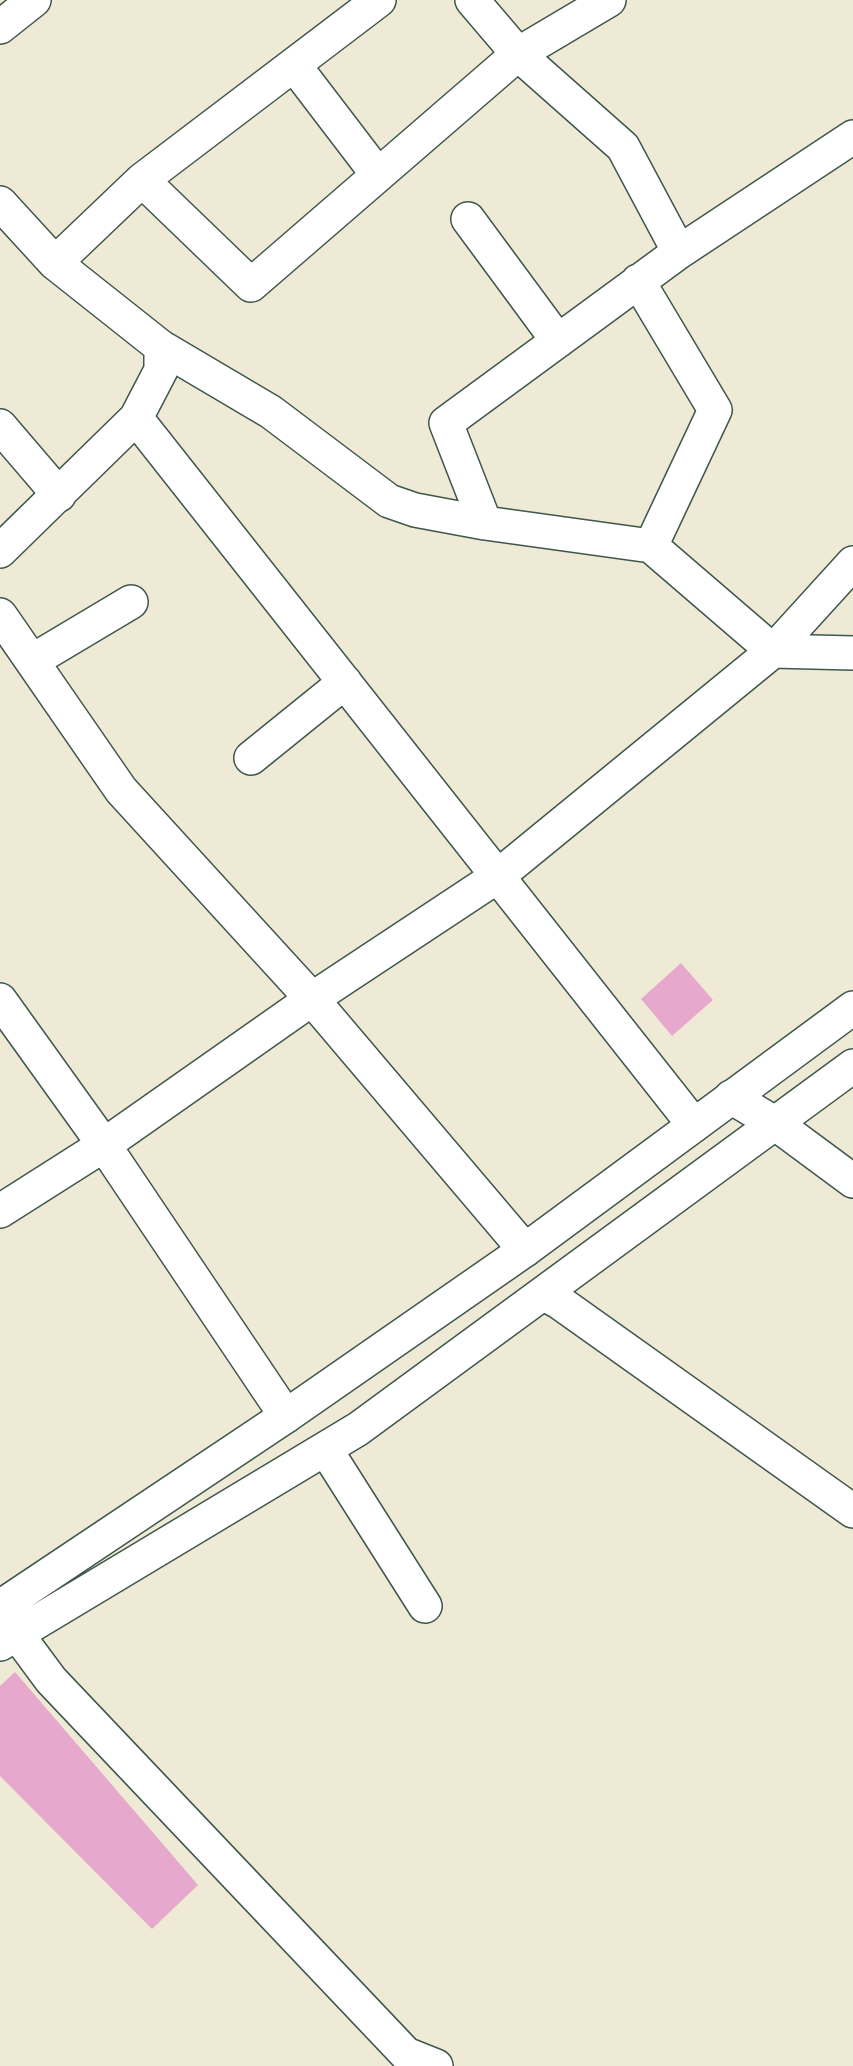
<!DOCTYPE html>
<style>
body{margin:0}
canvas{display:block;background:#efead5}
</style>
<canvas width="853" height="2066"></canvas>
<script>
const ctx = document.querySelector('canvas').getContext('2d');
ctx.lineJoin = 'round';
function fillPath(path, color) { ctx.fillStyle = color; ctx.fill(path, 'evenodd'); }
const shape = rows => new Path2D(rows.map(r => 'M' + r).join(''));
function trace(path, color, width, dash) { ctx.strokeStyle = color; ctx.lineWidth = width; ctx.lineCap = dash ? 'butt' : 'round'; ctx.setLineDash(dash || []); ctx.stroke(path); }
const building = shape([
 [681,963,713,1000,672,1036,641,999],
 [15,1672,198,1885,152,1929,0,1776,0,1686]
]);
const street = shape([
 [472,0,518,54,623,147,679,252],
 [0,27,34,0],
 [294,65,378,175],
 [142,180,251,285,518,54,609,0],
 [0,203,55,263,161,347,271,412,389,501,415,510,485,523,651,546,773,651,853,653],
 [468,219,558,341],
 [55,263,142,180,379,0],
 [638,281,715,410,651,546],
 [136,418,694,1125],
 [0,426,59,495],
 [485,523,446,423,679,252,853,137],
 [0,551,136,418,161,370,161,347],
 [0,615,121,790,312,999,104,1145,0,1211],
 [32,661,131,602],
 [251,758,345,682],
 [0,1000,104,1145,286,1416],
 [731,1097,776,1124,853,1181],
 [525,1250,312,999,498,876,773,651,853,563],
 [544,1294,559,1302,853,1511],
 [326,1450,425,1606],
 [0,1611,51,1680,406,2054,436,2066]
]);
const secondary = shape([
 [0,1607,286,1416,525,1250,853,1008],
 [0,1644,358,1429,853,1066]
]);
fillPath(building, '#e7a8cd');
trace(street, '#3e574c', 36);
trace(secondary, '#3e574c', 36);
trace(street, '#fff', 33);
trace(secondary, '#fff', 33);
</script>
